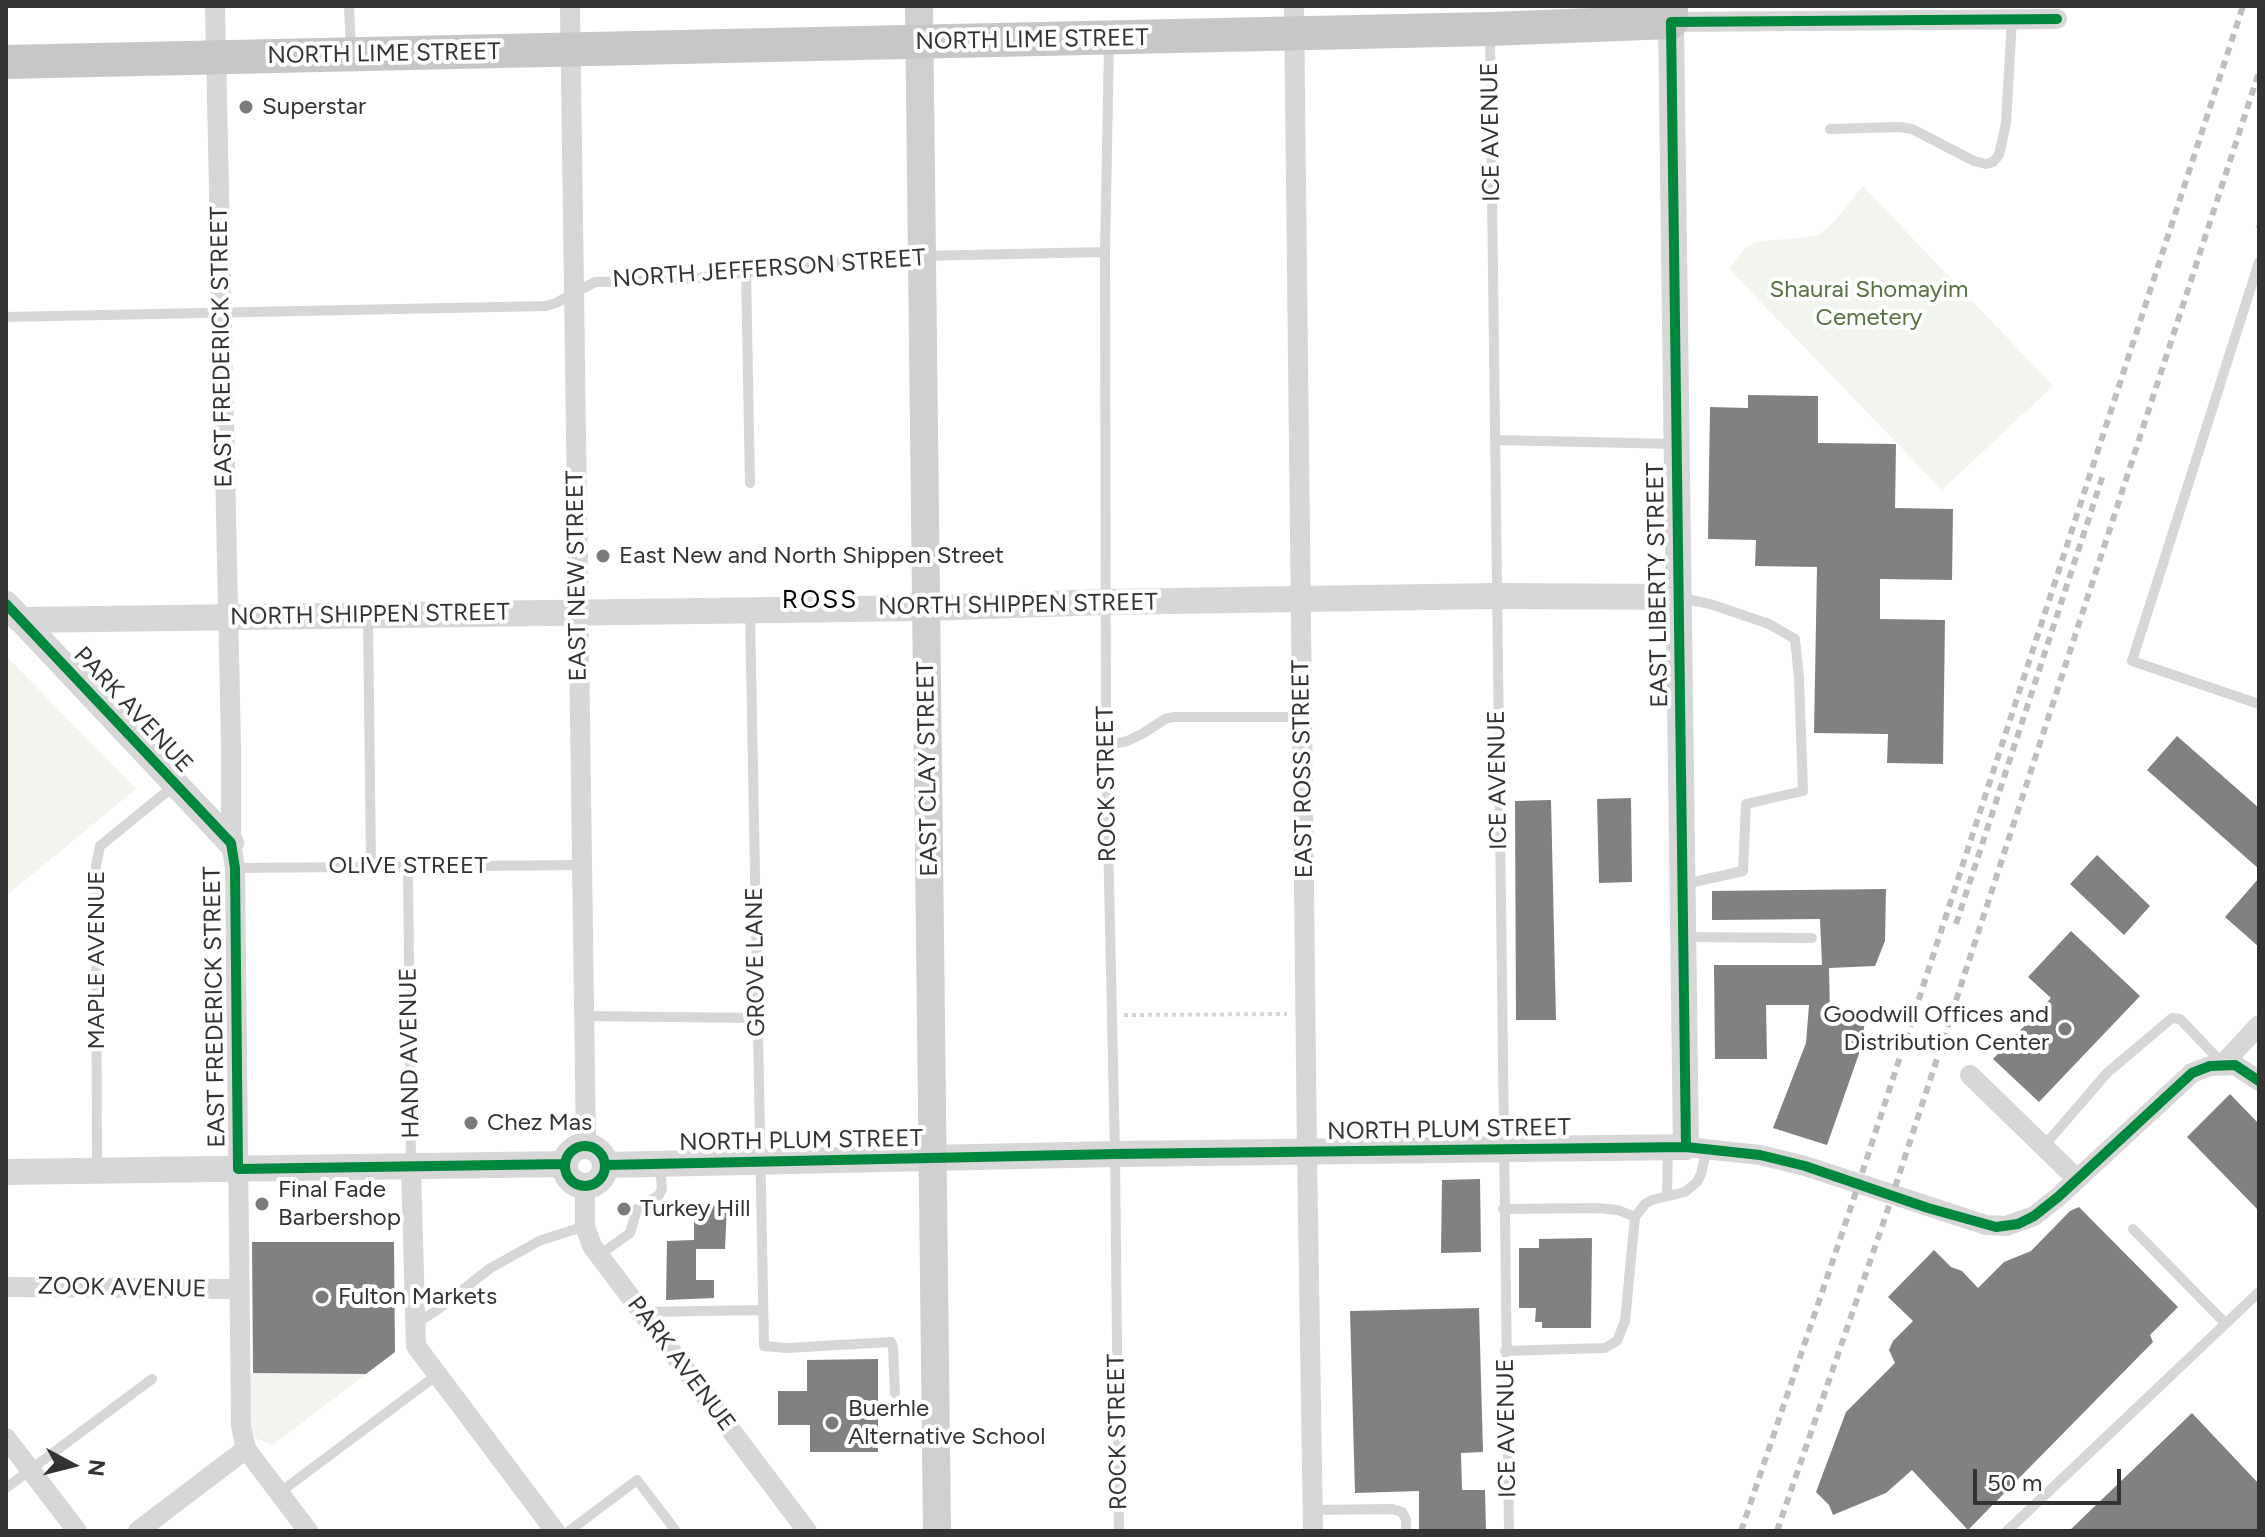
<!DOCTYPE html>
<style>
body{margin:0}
#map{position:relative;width:2265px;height:1537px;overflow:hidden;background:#fff;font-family:Figtree,sans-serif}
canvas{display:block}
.frame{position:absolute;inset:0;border:8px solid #333;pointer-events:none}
.north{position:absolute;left:32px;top:1425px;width:80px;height:80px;-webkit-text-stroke:6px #fff;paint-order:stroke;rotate:97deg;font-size:22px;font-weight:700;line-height:32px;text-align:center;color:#333}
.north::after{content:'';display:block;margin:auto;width:28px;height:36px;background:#333;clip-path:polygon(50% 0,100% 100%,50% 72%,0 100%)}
.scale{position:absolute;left:1973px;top:1469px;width:148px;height:36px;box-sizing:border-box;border:4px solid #333;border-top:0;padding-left:10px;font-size:24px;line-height:28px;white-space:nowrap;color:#333;-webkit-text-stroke:6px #fff;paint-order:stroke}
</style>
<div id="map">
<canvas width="2265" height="1537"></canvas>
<div class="frame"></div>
<div class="north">N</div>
<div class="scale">50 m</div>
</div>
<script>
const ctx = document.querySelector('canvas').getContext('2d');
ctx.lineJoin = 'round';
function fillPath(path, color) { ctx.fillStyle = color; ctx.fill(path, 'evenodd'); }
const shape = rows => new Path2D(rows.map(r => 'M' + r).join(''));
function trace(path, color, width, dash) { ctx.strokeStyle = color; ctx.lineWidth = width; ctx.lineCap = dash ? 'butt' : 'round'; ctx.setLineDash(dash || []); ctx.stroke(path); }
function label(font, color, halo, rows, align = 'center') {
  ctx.font = font + ' Figtree,sans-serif'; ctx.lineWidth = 8; ctx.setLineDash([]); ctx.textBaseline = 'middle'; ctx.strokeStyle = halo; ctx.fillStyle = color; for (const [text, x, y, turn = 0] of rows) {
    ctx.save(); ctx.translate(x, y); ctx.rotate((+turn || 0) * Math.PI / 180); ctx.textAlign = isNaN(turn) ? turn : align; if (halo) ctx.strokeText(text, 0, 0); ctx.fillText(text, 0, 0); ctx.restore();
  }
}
const green = shape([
 [1863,186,2053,386,1942,490,1729,269,1743,250,1755,242,1817,236,1832,224],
 [6,656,136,789,6,896],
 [250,1373,366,1374,273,1445,252,1437]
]);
const building = shape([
 [1748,395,1818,396,1818,443,1896,444,1895,508,1953,509,1952,580,1880,579,1880,619,1945,620,1943,764,1887,763,1888,734,1814,733,1817,567,1755,566,1756,540,1708,539,1710,407,1748,408],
 [2177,736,2259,808,2259,869,2147,770],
 [1631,798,1632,882,1599,883,1597,799],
 [1551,800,1556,1020,1516,1020,1515,801],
 [2097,855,2150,906,2124,935,2070,884],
 [2259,878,2259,947,2225,917],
 [1886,889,1885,941,1875,966,1829,968,1830,1015,1866,1015,1861,1048,1827,1145,1773,1128,1806,1043,1809,1005,1766,1005,1767,1059,1715,1059,1714,965,1822,965,1820,919,1712,920,1712,891],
 [2071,931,2140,996,2039,1102,1993,1059,2051,998,2028,977],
 [2230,1094,2259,1124,2259,1211,2187,1137],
 [1480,1179,1481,1252,1441,1253,1442,1180],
 [727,1205,725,1249,696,1249,696,1280,714,1280,714,1298,666,1300,667,1241,694,1240,694,1206],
 [2079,1207,2178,1307,2150,1335,2153,1342,1968,1530,1912,1470,1886,1493,1833,1515,1829,1505,1816,1492,1846,1412,1895,1363,1889,1350,1893,1341,1913,1321,1888,1297,1934,1250,1951,1267,1962,1271,1978,1288,2004,1262,2031,1251,2070,1211],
 [1592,1238,1591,1328,1542,1328,1542,1322,1535,1322,1536,1308,1519,1308,1519,1248,1539,1248,1539,1239],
 [252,1242,394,1242,395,1352,366,1374,253,1373],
 [1479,1308,1483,1452,1461,1453,1462,1490,1485,1490,1486,1531,1419,1531,1419,1491,1355,1493,1350,1311],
 [878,1359,878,1452,810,1452,810,1425,778,1425,778,1391,807,1391,807,1360],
 [2192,1413,2259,1484,2259,1531,2069,1531]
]);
const path = shape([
 [2257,225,2259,228],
 [1124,1015,1287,1014]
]);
const service = shape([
 [349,6,351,49],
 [1490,35,1509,1531],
 [1109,44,1105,252,1106,744,1115,1154,1119,1531],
 [1830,129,1900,127,1912,129,1974,161,1986,164,1993,162,1999,155,2006,123,2012,20],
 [2259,262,2132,661,2259,704],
 [746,272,750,483],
 [6,317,546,306,556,303,595,282,679,280,822,264,921,256,1105,252],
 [1496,440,1677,444],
 [1681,598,1710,604,1769,624,1795,639,1799,678,1803,791,1746,804,1743,871,1685,884],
 [750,612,764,1346,787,1348,891,1342,893,1347,895,1393],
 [368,617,371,866],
 [1106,744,1125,742,1142,734,1165,719,1173,717,1303,717],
 [408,865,411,1167],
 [235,868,581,865],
 [1684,937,1812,938],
 [584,1016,756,1018],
 [2044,1146,2107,1073,2172,1018,2180,1019,2223,1064],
 [97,1171,96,866,100,846,175,785],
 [1667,1196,1668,1149],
 [1503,1209,1596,1208,1618,1210,1635,1217],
 [2133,1229,2225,1323],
 [598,1256,630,1233,637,1209,659,1195,662,1189,660,1166],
 [644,1312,762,1310],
 [415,1324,437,1310,489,1269,539,1241,585,1226],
 [1505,1351,1605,1348,1617,1341,1625,1321,1635,1217,1645,1204,1652,1200,1685,1192,1697,1182,1701,1174,1707,1148],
 [6,1488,152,1379],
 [279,1493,437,1375],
 [1313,1510,1392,1509,1402,1512,1406,1519,1406,1531],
 [569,1531,637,1480,676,1531],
 [2007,1531,2259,1292]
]);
const minor = shape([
 [215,6,231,745,231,843,235,868,241,1426,246,1449,308,1531],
 [570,6,586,1146],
 [1294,6,1307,1152,1313,1531],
 [1671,22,2057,19],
 [2223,1064,2259,1025],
 [1970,1075,2077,1179],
 [1686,1147,1760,1155,1805,1166,1986,1225,2006,1226,2034,1216,2058,1197,2192,1073,2210,1066,2235,1065,2259,1081],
 [411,1167,416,1346,555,1531],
 [585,1186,585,1226,592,1246,807,1531],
 [6,1287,238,1289],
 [6,1438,77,1531],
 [138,1531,246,1449]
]);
const tertiary = shape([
 [6,604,231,843],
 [20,620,926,608,1105,602,1496,596,1679,597],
 '565 1166a20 20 0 1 1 40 0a20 20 0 1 1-40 0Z',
 [606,1165,1115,1154,1686,1147,1671,22],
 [6,1172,565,1164]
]);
const secondary = shape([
 [919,6,937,1531]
]);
const trunk = shape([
 [6,62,1490,29,1671,22,1671,6]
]);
const rail = shape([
 [1956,924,2103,475],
 [1741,1531,1852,1204,2243,6],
 [1777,1531,1885,1218,2259,72]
]);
const cycleway = shape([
 [6,604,231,843,235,868,238,1169,565,1164],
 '565 1166a20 20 0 1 1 40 0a20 20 0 1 1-40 0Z',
 [1686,1147,1671,22,2057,19],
 [606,1165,1115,1154,1686,1147,1760,1155,1805,1166,1928,1208,1996,1227,2018,1224,2034,1216,2058,1197,2192,1073,2210,1066,2235,1065,2259,1081]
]);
const markers = [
 [246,107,8,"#7a7a7a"],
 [603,556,8,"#7a7a7a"],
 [2065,1029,8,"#7a7a7a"],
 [471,1123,8,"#7a7a7a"],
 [262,1204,8,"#7a7a7a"],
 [624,1209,8,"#7a7a7a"],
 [322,1297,8,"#7a7a7a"],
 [832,1423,8,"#7a7a7a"]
];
const streetNames = [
 ["NORTH LIME STREET",1032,40,-1],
 ["NORTH LIME STREET",384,54,-1],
 ["ICE AVENUE",1491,132,-91],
 ["NORTH JEFFERSON STREET",769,269,-4],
 ["EAST FREDERICK STREET",222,347,-91],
 ["EAST NEW STREET",577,576,-91],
 ["EAST LIBERTY STREET",1658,585,-91],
 ["NORTH SHIPPEN STREET",1018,605,-1],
 ["NORTH SHIPPEN STREET",370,615,-1],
 ["PARK AVENUE",133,710,47],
 ["EAST CLAY STREET",928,769,-91],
 ["EAST ROSS STREET",1303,769,-91],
 ["ICE AVENUE",1498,780,-91],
 ["ROCK STREET",1107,784,-91],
 ["OLIVE STREET",408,866],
 ["MAPLE AVENUE",97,960,-90],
 ["GROVE LANE",756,962,-91],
 ["EAST FREDERICK STREET",215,1007,-91],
 ["HAND AVENUE",410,1053,-91],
 ["NORTH PLUM STREET",1449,1130,-1],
 ["NORTH PLUM STREET",801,1141,-1],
 ["ZOOK AVENUE",122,1288,1],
 ["PARK AVENUE",681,1364,53],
 ["ICE AVENUE",1507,1428,-91],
 ["ROCK STREET",1118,1432,-91]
];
const poiNames = [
 ["Superstar",262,107],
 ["East New and North Shippen Street",619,556],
 ["Goodwill Offices and",2049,1015,"right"],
 ["Distribution Center",2049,1043,"right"],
 ["Chez Mas",487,1123],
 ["Final Fade",278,1190],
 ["Barbershop",278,1218],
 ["Turkey Hill",640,1209],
 ["Fulton Markets",338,1297],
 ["Buerhle",848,1409],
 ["Alternative School",848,1437]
];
const parkNames = [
 ["Shaurai Shomayim",1869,290],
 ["Cemetery",1869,318]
];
const neighbourhoodNames = [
 ["ROSS",820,600]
];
fillPath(green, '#f1f5ed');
fillPath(building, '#818181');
trace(path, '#d6d6d6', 4, [4, 4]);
trace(service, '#d7d7d7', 10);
trace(minor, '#d7d7d7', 20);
trace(tertiary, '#d7d7d7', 26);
trace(secondary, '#d0d0d0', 28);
trace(trunk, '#c7c7c7', 34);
trace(rail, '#bebebe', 6, [8, 6]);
trace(cycleway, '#00873e', 10);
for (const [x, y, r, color] of markers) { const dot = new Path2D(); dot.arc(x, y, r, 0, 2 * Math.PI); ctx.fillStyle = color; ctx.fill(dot); trace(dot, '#fff', 3); }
label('24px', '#333', '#fff', streetNames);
label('24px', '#333', '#fff', poiNames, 'left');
label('24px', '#56703f', '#fff', parkNames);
ctx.letterSpacing = '2px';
label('26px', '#000', '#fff', neighbourhoodNames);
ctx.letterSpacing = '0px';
</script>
